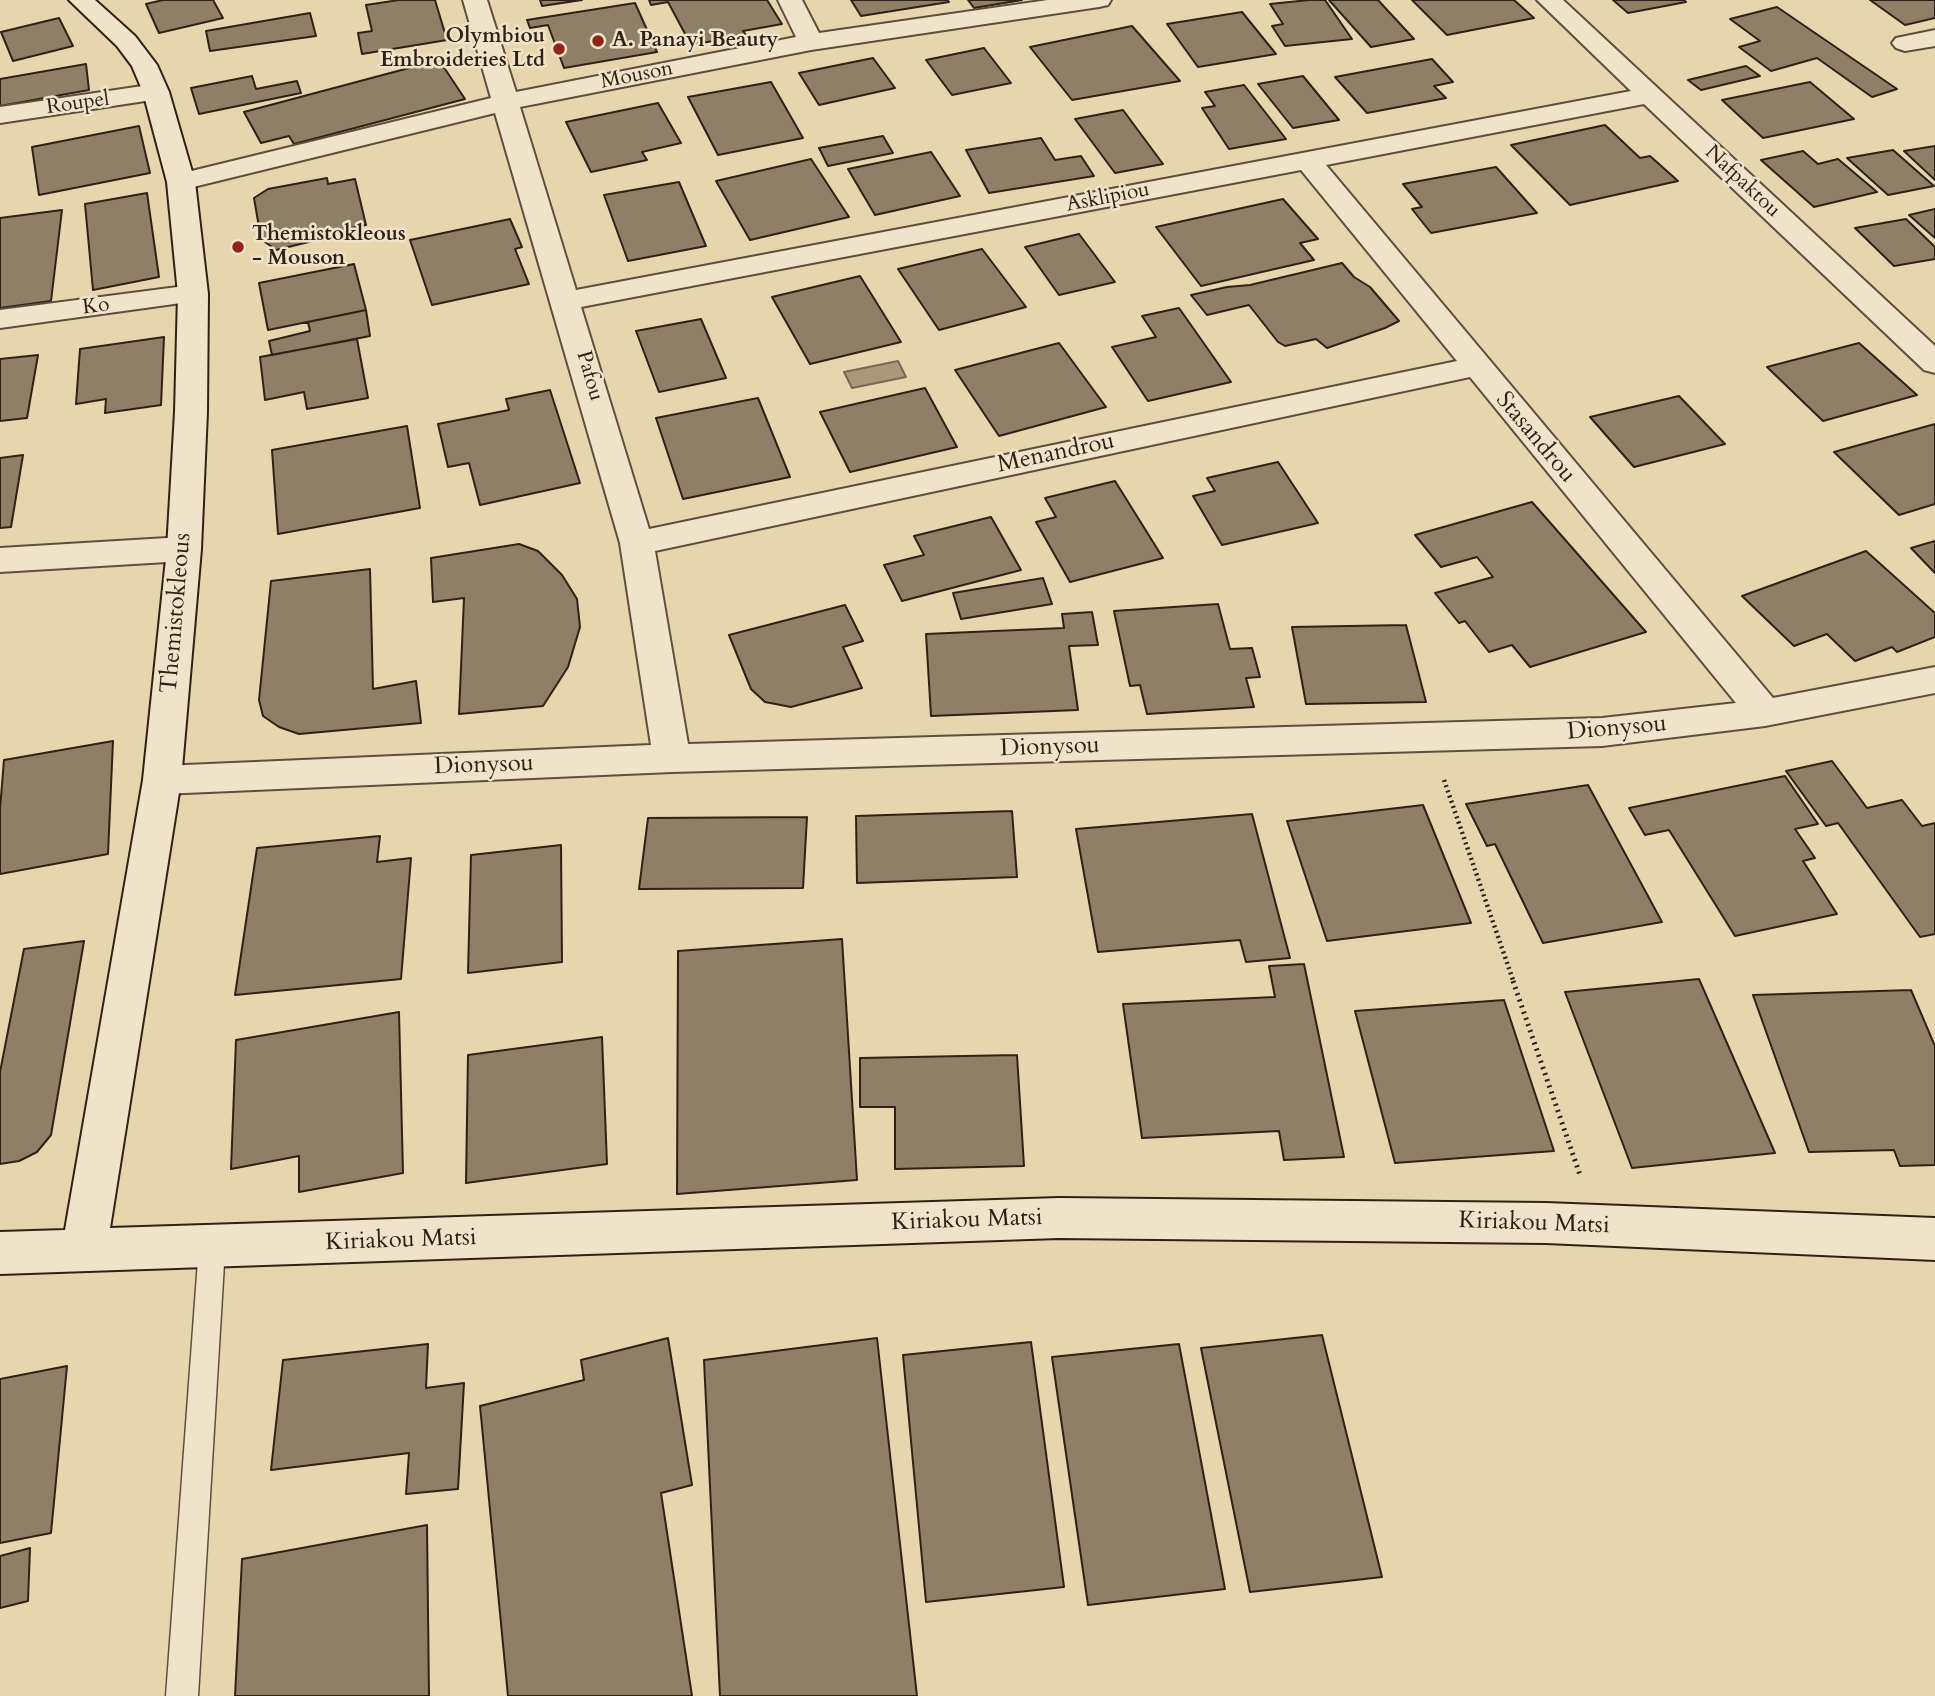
<!DOCTYPE html>
<style>
body{margin:0}
canvas{display:block;background:#e7d5ae}
</style>
<canvas width="1935" height="1696"></canvas>
<script>
const ctx = document.querySelector('canvas').getContext('2d');
ctx.lineJoin = 'round';
function fillPath(path, color) { ctx.fillStyle = color; ctx.fill(path, 'evenodd'); }
const shape = rows => new Path2D(rows.map(r => 'M' + r).join(''));
function trace(path, color, width, dash) { ctx.strokeStyle = color; ctx.lineWidth = width; ctx.lineCap = dash ? 'butt' : 'round'; ctx.setLineDash(dash || []); ctx.stroke(path); }
function label(font, color, halo, rows, align = 'center') {
  ctx.font = font + ' Cardo,serif'; ctx.lineWidth = 5; ctx.setLineDash([]); ctx.textBaseline = 'middle'; ctx.strokeStyle = halo; ctx.fillStyle = color; for (const [text, x, y, turn = 0] of rows) {
    ctx.save(); ctx.translate(x, y); ctx.rotate((+turn || 0) * Math.PI / 180); ctx.textAlign = isNaN(turn) ? turn : align; if (halo) ctx.strokeText(text, 0, 0); ctx.fillText(text, 0, 0); ctx.restore();
  }
}
const water = shape([
 [898,361,906,377,852,388,844,372,898,361]
]);
const building = shape([
 [163,0,213,0,223,18,159,33,146,4,163,0],
 [399,0,435,0,447,40,362,54,358,33,372,31,366,5,399,0],
 [540,0,582,0,542,6,540,0],
 [649,0,767,0,782,24,743,31,746,35,691,45,668,2,651,5,649,0],
 [851,0,947,0,949,2,861,16,851,0],
 [968,0,1022,0,974,8,968,0],
 [1309,0,1325,0,1352,39,1285,46,1272,26,1283,24,1270,4,1309,0],
 [1329,0,1378,0,1414,39,1371,47,1329,0],
 [1412,0,1514,0,1534,18,1447,35,1412,0],
 [1613,0,1684,0,1686,2,1628,13,1613,0],
 [1870,0,1935,0,1935,18,1905,25,1870,0],
 [635,3,657,52,564,68,548,25,530,28,527,20,635,3],
 [1777,7,1897,89,1872,97,1817,58,1771,71,1739,47,1760,41,1730,19,1777,7],
 [1242,12,1276,54,1198,67,1167,24,1242,12],
 [310,13,316,36,210,51,206,31,310,13],
 [59,18,73,46,13,61,1,32,59,18],
 [1132,26,1180,81,1072,100,1030,47,1132,26],
 [984,48,1011,83,952,95,926,60,984,48],
 [873,58,895,88,819,105,799,73,873,58],
 [1432,59,1453,82,1434,86,1446,98,1367,113,1335,77,1432,59],
 [439,60,465,99,294,144,289,136,261,143,244,112,439,60],
 [86,64,89,90,0,106,0,79,86,64],
 [1746,66,1760,76,1701,90,1688,80,1746,66],
 [252,76,256,89,297,81,301,93,199,114,191,88,252,76],
 [1303,76,1339,120,1293,128,1258,84,1303,76],
 [771,82,803,138,718,155,688,97,771,82],
 [1810,82,1854,119,1763,138,1722,100,1810,82],
 [1244,85,1286,139,1229,149,1202,108,1215,106,1205,92,1244,85],
 [658,103,681,143,642,152,647,160,591,172,566,122,658,103],
 [1123,110,1163,164,1115,173,1075,119,1123,110],
 [1605,125,1640,158,1650,156,1678,181,1570,205,1511,145,1605,125],
 [139,126,150,173,39,195,32,147,139,126],
 [883,136,893,153,828,166,819,148,883,136],
 [1041,138,1055,160,1081,156,1094,176,989,193,966,150,1041,138],
 [1935,146,1935,180,1904,151,1935,146],
 [1893,150,1934,186,1888,195,1847,158,1893,150],
 [1803,151,1818,164,1838,159,1877,192,1814,207,1761,160,1803,151],
 [931,152,960,196,875,215,848,169,931,152],
 [811,159,849,217,750,240,716,181,811,159],
 [1496,167,1537,213,1431,233,1412,209,1422,207,1403,184,1496,167],
 [327,178,328,184,355,179,366,225,327,233,325,238,276,250,261,239,254,198,268,189,327,178],
 [679,182,706,246,628,261,604,195,679,182],
 [147,193,159,277,93,290,85,204,147,193],
 [1283,199,1318,239,1300,243,1314,260,1201,286,1156,227,1283,199],
 [1935,209,1935,238,1909,215,1935,209],
 [62,210,51,301,0,308,0,218,62,210],
 [510,219,522,247,515,249,529,284,432,305,410,240,510,219],
 [1906,219,1935,247,1935,259,1894,266,1855,228,1906,219],
 [1079,234,1115,282,1059,295,1025,247,1079,234],
 [982,249,1026,307,939,330,898,269,982,249],
 [1342,263,1354,277,1370,287,1399,321,1385,328,1327,348,1316,339,1285,346,1278,342,1249,305,1207,315,1191,295,1227,287,1250,285,1342,263],
 [354,264,366,310,268,330,259,283,354,264],
 [860,276,901,342,810,364,772,297,860,276],
 [1179,308,1231,382,1148,401,1112,347,1156,337,1142,316,1179,308],
 [366,310,370,336,272,355,269,341,310,331,308,322,366,310],
 [701,319,726,378,659,392,636,331,701,319],
 [164,337,161,405,105,413,106,399,76,404,80,349,164,337],
 [357,339,368,398,307,409,304,392,265,400,260,357,357,339],
 [1059,343,1106,407,999,436,955,370,1059,343],
 [1859,343,1917,395,1823,421,1767,367,1859,343],
 [38,355,27,418,0,421,0,359,38,355],
 [925,388,957,447,850,472,820,412,925,388],
 [550,390,580,483,480,505,469,463,448,467,438,424,509,410,506,399,550,390],
 [1679,396,1725,444,1634,467,1590,417,1679,396],
 [758,398,790,477,683,499,656,418,758,398],
 [1935,424,1935,504,1899,515,1834,452,1935,424],
 [407,426,420,508,278,534,272,450,407,426],
 [23,455,11,527,0,528,0,458,23,455],
 [1278,462,1318,523,1222,545,1193,496,1215,491,1207,478,1278,462],
 [1115,481,1163,558,1070,582,1036,522,1056,517,1045,498,1115,481],
 [1532,502,1646,632,1530,667,1512,645,1489,652,1465,621,1459,623,1435,593,1493,577,1477,557,1441,567,1415,535,1532,502],
 [991,517,1021,570,902,601,884,565,924,555,914,536,991,517],
 [1935,541,1935,573,1911,548,1935,541],
 [519,544,538,551,562,575,577,599,580,627,568,667,543,706,459,714,464,598,433,602,431,558,519,544],
 [1866,551,1935,613,1935,637,1897,652,1892,647,1855,661,1827,634,1794,646,1742,596,1866,551],
 [370,569,373,689,416,681,421,723,299,734,279,727,263,716,259,700,271,581,370,569],
 [1043,578,1052,604,961,619,953,593,1043,578],
 [1218,604,1230,649,1252,648,1260,677,1246,678,1254,707,1147,714,1140,685,1130,686,1114,611,1218,604],
 [845,605,863,641,843,647,862,688,791,707,765,702,751,689,729,635,845,605],
 [1092,612,1098,645,1069,646,1078,710,931,716,926,634,1064,628,1062,614,1092,612],
 [1406,625,1426,702,1306,704,1292,627,1406,625],
 [113,741,108,854,0,874,0,809,4,760,113,741],
 [1832,761,1867,808,1902,800,1922,826,1935,823,1935,934,1920,937,1838,823,1826,826,1786,771,1832,761],
 [1785,776,1818,824,1795,829,1815,858,1803,861,1837,914,1735,936,1669,830,1645,835,1629,808,1785,776],
 [1588,785,1662,922,1543,943,1495,844,1487,846,1466,804,1588,785],
 [1423,805,1471,923,1327,941,1287,821,1423,805],
 [1012,811,1017,877,857,883,856,816,1012,811],
 [1252,814,1290,958,1246,962,1240,940,1098,952,1076,829,1252,814],
 [807,817,803,888,639,889,648,818,807,817],
 [380,836,377,862,411,858,401,979,235,995,257,848,380,836],
 [561,845,562,962,468,973,471,855,561,845],
 [842,939,857,1180,677,1194,678,951,842,939],
 [84,941,51,1135,37,1152,19,1161,0,1164,0,1072,24,949,84,941],
 [1304,964,1344,1157,1284,1160,1279,1131,1142,1138,1123,1004,1275,997,1269,966,1304,964],
 [1699,979,1775,1153,1632,1168,1565,992,1699,979],
 [1911,990,1935,1046,1935,1165,1900,1166,1894,1150,1809,1152,1753,995,1911,990],
 [1504,1000,1554,1151,1395,1163,1355,1011,1504,1000],
 [399,1012,403,1173,299,1192,299,1156,231,1169,236,1040,399,1012],
 [602,1037,607,1164,466,1183,468,1055,602,1037],
 [1017,1055,1024,1166,895,1169,895,1107,860,1107,860,1058,1017,1055],
 [1322,1335,1382,1577,1250,1592,1201,1348,1322,1335],
 [668,1338,692,1485,661,1493,692,1696,508,1696,480,1406,584,1380,581,1360,668,1338],
 [877,1338,917,1696,720,1696,704,1360,877,1338],
 [1031,1342,1064,1587,926,1602,903,1355,1031,1342],
 [428,1344,426,1388,464,1383,458,1489,406,1494,409,1453,271,1470,283,1360,428,1344],
 [1179,1344,1225,1589,1088,1605,1052,1357,1179,1344],
 [67,1366,51,1533,0,1543,0,1379,67,1366],
 [427,1525,429,1696,235,1696,242,1559,427,1525],
 [30,1548,28,1601,0,1608,0,1556,30,1548]
]);
const pathFar1 = shape([
 [1444,780,1514,983]
]);
const path = shape([
 [1513,981,1580,1175]
]);
const lane = shape([
 [212,1235,221,1238,225,1247,198,1696,166,1696,199,1247,203,1238,212,1235]
]);
const street = shape([
 [463,0,487,0,516,92,796,37,778,0,802,0,819,33,1048,0,1111,0,1108,5,1099,7,811,50,520,107,576,290,1631,91,1537,0,1563,0,1935,346,1935,373,1924,370,1644,104,1326,165,1773,698,1935,667,1935,693,1765,726,1602,746,672,772,162,794,149,790,143,780,149,770,162,766,651,745,620,543,495,113,181,190,171,188,167,182,171,176,491,98,463,0],
 [1301,170,1457,361,649,529,581,307,1301,170],
 [1470,377,1736,703,1602,718,688,744,655,551,1470,377],
 [1935,30,1935,46,1905,51,1896,48,1892,43,1896,38,1935,30],
 [156,84,165,86,169,92,165,98,0,123,0,107,156,84],
 [193,285,203,288,208,294,203,300,0,328,0,310,193,285],
 [184,537,196,541,201,549,196,557,184,561,0,572,0,548,184,537]
]);
const secondary = shape([
 [69,0,95,0,135,36,157,65,169,92,195,182,208,294,207,412,201,549,181,780,110,1228,1059,1198,1546,1203,1935,1218,1935,1260,1546,1243,1059,1238,0,1274,0,1232,65,1230,143,780,167,549,175,412,178,294,167,182,143,92,132,66,117,46,69,0]
]);
const markers = [
 [598,41,7,"#8f2418"],
 [559,49,7,"#8f2418"],
 [238,247,7,"#8f2418"]
];
const farPoinames = [
 ["Olymbiou",545,37,"right"],
 ["Embroideries Ltd",545,61,"right"],
 ["A. Panayi Beauty",612,41],
 ["Themistokleous",252,235],
 ["- Mouson",252,259]
];
const farStreetnames = [
 ["Mouson",637,76,-11],
 ["Roupel",78,104,-8],
 ["Nafpaktou",1742,182,43],
 ["Asklipiou",1108,198,-11],
 ["Ko",96,307,-7],
 ["Pafou",589,376,74]
];
const streetNames = [
 ["Stasandrou",1535,438,50],
 ["Menandrou",1056,454,-12],
 ["Themistokleous",177,613,-85],
 ["Dionysou",1617,729,-5],
 ["Dionysou",1050,748,-2],
 ["Dionysou",484,766,-2],
 ["Kiriakou Matsi",967,1221,-2],
 ["Kiriakou Matsi",1534,1224,2],
 ["Kiriakou Matsi",401,1241,-2]
];
fillPath(water, '#a9987b');
trace(water, '#796853', 2);
fillPath(building, '#8f7f66');
trace(building, '#302117', 2);
trace(lane, '#5e4e3d', 3);
trace(street, '#5e4e3d', 4);
trace(secondary, '#302117', 4);
trace(pathFar1, '#302117', 4.5, [2, 3.5]);
trace(path, '#302117', 5, [2, 4.5]);
fillPath(lane, '#efe4ca');
fillPath(street, '#efe4ca');
fillPath(secondary, '#efe4ca');
for (const [x, y, r, color] of markers) { const dot = new Path2D(); dot.arc(x, y, r, 0, 2 * Math.PI); ctx.fillStyle = color; ctx.fill(dot); trace(dot, '#efe4ca', 2.5); }
label('bold 21px', '#302117', '#efe4ca', farPoinames, 'left');
label('21px', '#302117', '#efe4ca', farStreetnames);
label('24px', '#302117', '#efe4ca', streetNames);
</script>
